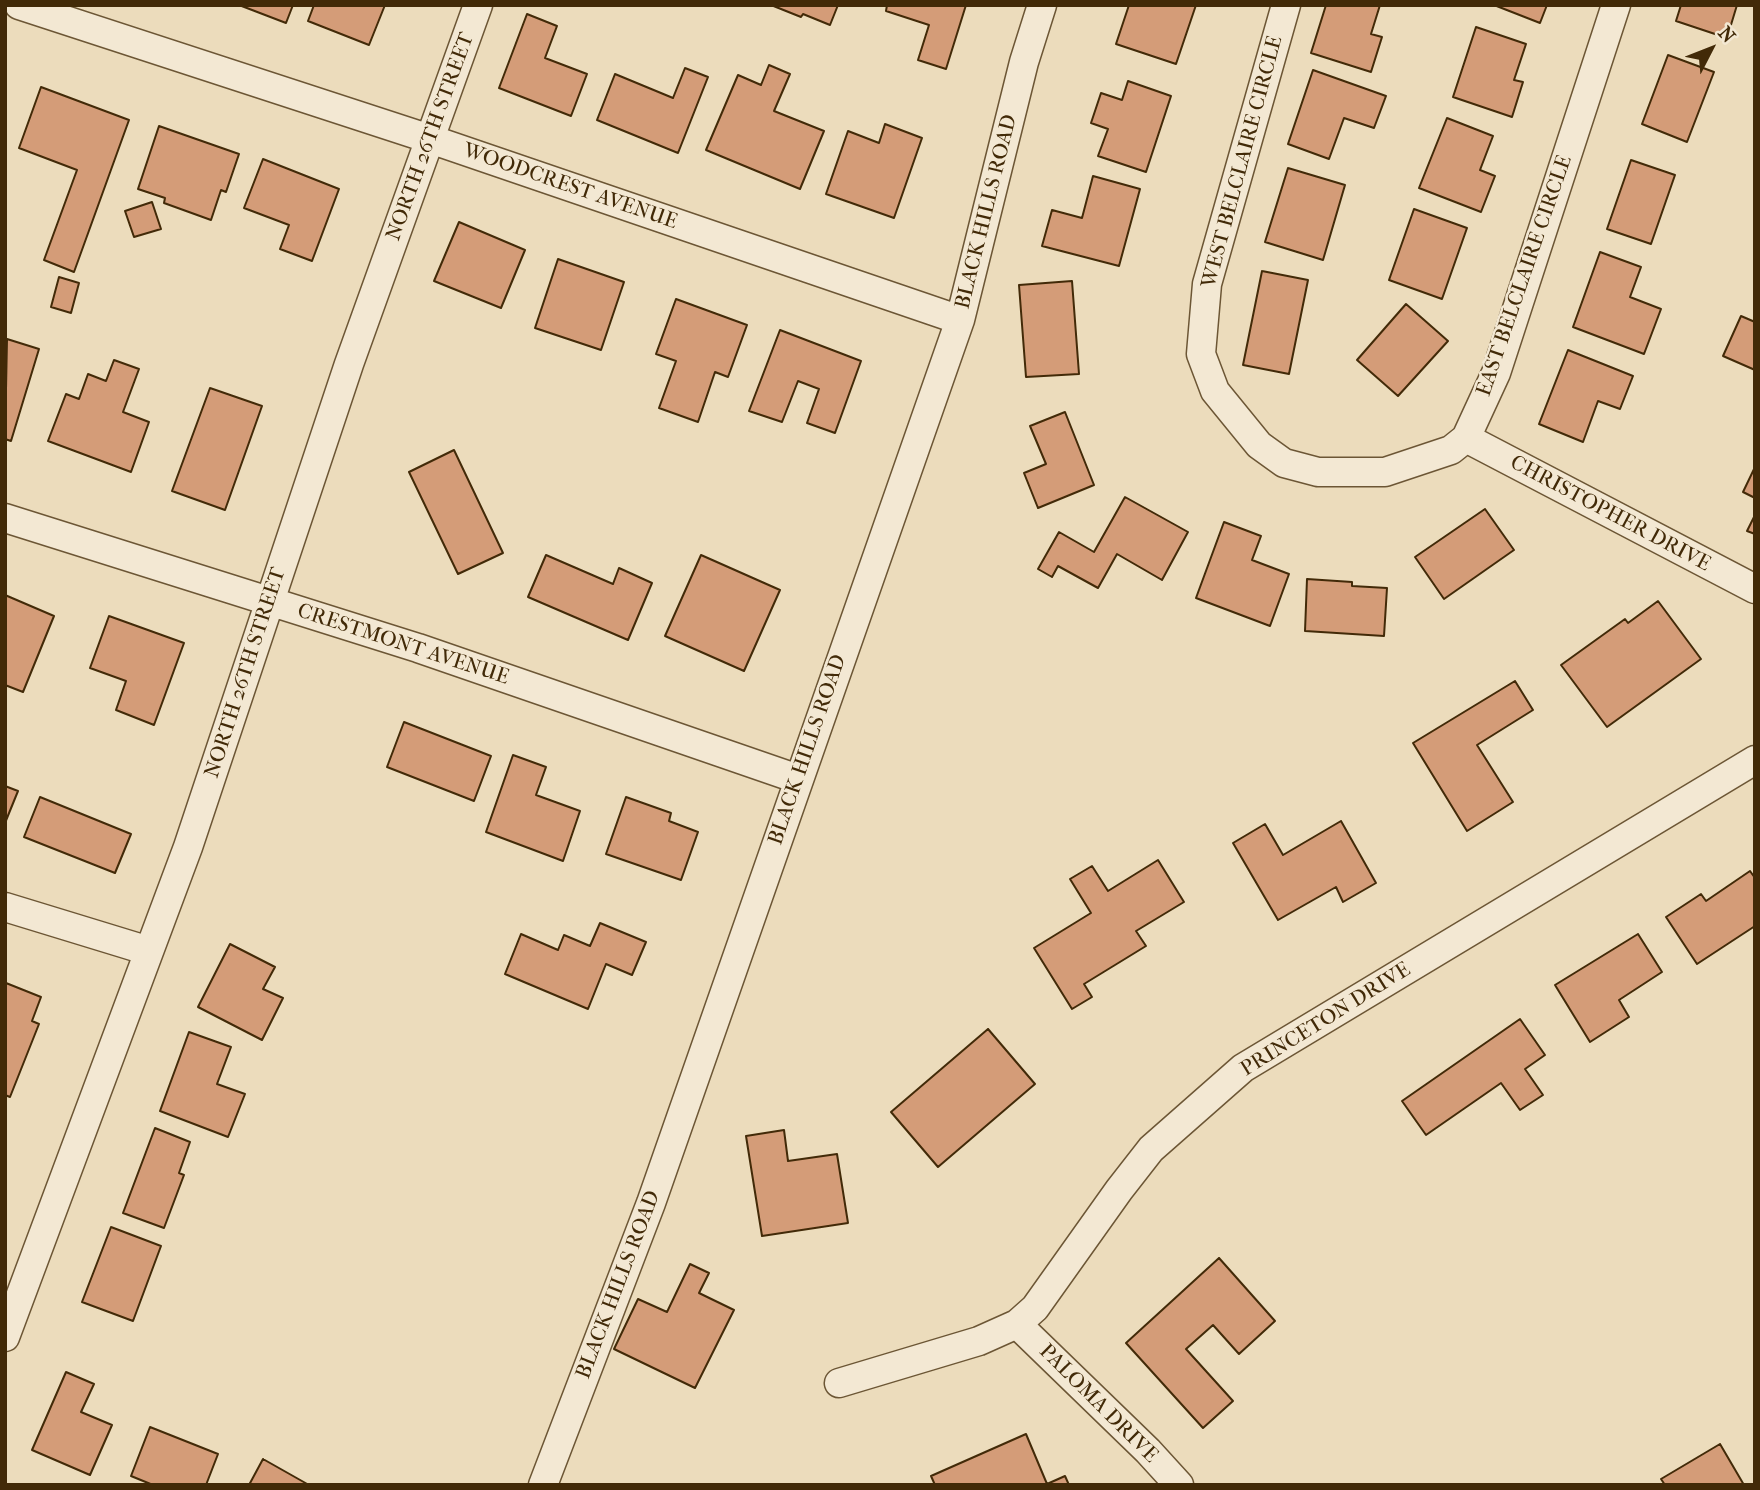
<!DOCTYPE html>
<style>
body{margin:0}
#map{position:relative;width:1760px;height:1490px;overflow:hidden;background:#ecdcbc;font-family:"IM FELL French Canon",serif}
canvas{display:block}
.frame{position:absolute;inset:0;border:7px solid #422a08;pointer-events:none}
.north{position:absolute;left:1676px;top:14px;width:70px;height:70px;-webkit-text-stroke:5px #f3e8d3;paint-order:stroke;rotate:48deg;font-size:19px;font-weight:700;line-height:28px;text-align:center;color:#422a08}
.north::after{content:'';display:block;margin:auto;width:24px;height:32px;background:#422a08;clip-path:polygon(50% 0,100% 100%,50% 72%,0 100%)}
</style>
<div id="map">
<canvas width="1760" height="1490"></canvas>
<div class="frame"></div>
<div class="north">N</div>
</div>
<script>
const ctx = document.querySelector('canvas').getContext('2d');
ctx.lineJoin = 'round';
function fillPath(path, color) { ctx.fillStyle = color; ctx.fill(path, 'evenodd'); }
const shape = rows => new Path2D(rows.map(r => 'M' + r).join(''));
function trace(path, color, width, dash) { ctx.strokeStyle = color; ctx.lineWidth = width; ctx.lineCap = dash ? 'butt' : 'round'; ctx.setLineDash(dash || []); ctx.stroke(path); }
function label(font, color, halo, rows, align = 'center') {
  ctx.font = font + ' "IM FELL French Canon",serif'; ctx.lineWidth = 5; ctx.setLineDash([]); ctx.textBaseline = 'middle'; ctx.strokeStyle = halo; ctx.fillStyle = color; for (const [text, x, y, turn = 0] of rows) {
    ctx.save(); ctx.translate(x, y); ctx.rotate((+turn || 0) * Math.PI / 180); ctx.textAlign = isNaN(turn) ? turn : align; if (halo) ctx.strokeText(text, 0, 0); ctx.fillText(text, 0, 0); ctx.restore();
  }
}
const building = shape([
 [239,5,293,5,286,23,239,5],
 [314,5,385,5,369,45,308,21,314,5],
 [771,5,838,5,830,25,803,14,801,17,771,5],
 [887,5,966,5,946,69,918,60,929,25,886,11,887,5],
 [1129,5,1196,5,1176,64,1116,44,1129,5],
 [1326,5,1380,5,1371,34,1382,37,1371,72,1311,53,1326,5],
 [1494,5,1547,5,1540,23,1494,5],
 [1681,5,1737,5,1727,38,1676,21,1681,5],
 [527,14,557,26,545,58,587,74,571,116,499,88,527,14],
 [1476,27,1526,44,1514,80,1523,82,1512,117,1453,97,1476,27],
 [1668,55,1714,72,1687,142,1642,124,1668,55],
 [769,65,790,74,774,111,824,131,800,189,706,150,738,75,761,85,769,65],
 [685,68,708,77,678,153,597,120,615,74,673,98,685,68],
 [1313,70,1386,96,1374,128,1344,118,1329,159,1288,144,1313,70],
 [1128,81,1171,96,1146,172,1098,156,1108,129,1091,123,1101,93,1122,100,1128,81],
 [41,87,129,120,74,272,44,260,77,170,19,148,41,87],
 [1447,118,1493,136,1480,170,1495,176,1481,212,1419,188,1447,118],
 [885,124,922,138,894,218,826,194,848,131,879,143,885,124],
 [159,126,239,154,226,192,221,190,211,220,164,203,165,198,138,189,159,126],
 [263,159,339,189,312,261,280,249,289,225,244,208,263,159],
 [1631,160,1675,175,1651,244,1607,229,1631,160],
 [1288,168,1345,185,1323,260,1265,242,1288,168],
 [1093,176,1140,189,1119,266,1042,246,1052,210,1082,218,1093,176],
 [152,202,161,229,134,237,125,211,152,202],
 [1414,209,1467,228,1442,299,1389,280,1414,209],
 [459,222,525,250,501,308,434,281,459,222],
 [1600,252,1641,267,1630,297,1661,309,1644,354,1573,327,1600,252],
 [558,259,624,282,601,350,535,328,558,259],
 [1262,271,1308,280,1289,374,1243,365,1262,271],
 [59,277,79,283,71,313,51,307,59,277],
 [1072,281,1079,374,1026,377,1019,285,1072,281],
 [676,299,747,325,728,377,715,372,698,422,659,408,676,361,656,354,676,299],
 [1406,304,1448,341,1398,396,1357,360,1406,304],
 [1741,316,1755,322,1755,370,1723,356,1741,316],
 [780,330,861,361,835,433,807,423,819,389,798,381,782,422,749,411,780,330],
 [7,339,39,349,11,441,5,439,7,339],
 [1568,350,1633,376,1620,409,1598,401,1583,442,1539,424,1568,350],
 [114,360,139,369,123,412,149,422,131,472,48,441,66,394,79,399,88,374,106,381,114,360],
 [210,388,262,406,225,510,172,491,210,388],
 [1065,412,1094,485,1038,508,1024,473,1046,464,1030,426,1065,412],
 [454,450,503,553,458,574,409,472,454,450],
 [1755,467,1755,498,1743,492,1755,467],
 [1125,497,1188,532,1162,580,1117,554,1098,588,1058,566,1052,577,1038,569,1059,532,1094,552,1125,497],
 [1485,509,1514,550,1444,599,1415,557,1485,509],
 [1755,515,1755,534,1747,531,1755,515],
 [1224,522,1261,536,1252,560,1289,574,1270,626,1196,598,1224,522],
 [546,555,613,584,619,568,652,583,628,640,528,597,546,555],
 [701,555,780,590,744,671,665,636,701,555],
 [1307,579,1352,582,1352,586,1387,588,1384,636,1305,631,1307,579],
 [5,595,54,616,23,692,5,685,5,595],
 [1658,601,1701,659,1607,727,1561,665,1625,619,1628,623,1658,601],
 [109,616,184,643,154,725,116,710,126,681,90,668,109,616],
 [1515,681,1533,710,1477,745,1513,802,1467,831,1413,743,1515,681],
 [404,722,491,756,474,801,387,767,404,722],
 [513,755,546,767,536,795,580,811,563,861,486,832,513,755],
 [5,786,18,791,5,823,5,786],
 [40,797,131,834,115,873,24,837,40,797],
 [626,797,671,813,669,821,698,832,681,880,606,854,626,797],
 [1341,821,1376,883,1343,902,1336,887,1278,920,1233,843,1265,824,1283,855,1341,821],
 [1158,860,1184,902,1136,931,1146,946,1084,984,1092,997,1072,1009,1034,948,1091,913,1070,879,1092,866,1108,891,1158,860],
 [1750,871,1755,878,1755,926,1697,964,1666,917,1701,894,1706,901,1750,871],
 [600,923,646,942,632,975,606,964,588,1009,505,974,521,934,558,950,564,935,590,946,600,923],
 [1638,934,1662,972,1619,1000,1629,1017,1590,1042,1555,985,1638,934],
 [230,944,275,967,263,989,283,998,262,1040,198,1007,230,944],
 [6,983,41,997,32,1021,39,1024,10,1097,5,1095,6,983],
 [1520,1019,1545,1055,1525,1069,1543,1095,1520,1110,1501,1083,1426,1135,1402,1101,1520,1019],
 [988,1029,1035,1084,938,1167,891,1112,988,1029],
 [189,1032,231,1047,217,1084,245,1094,228,1137,160,1111,189,1032],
 [155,1128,190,1142,179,1173,184,1175,164,1228,123,1213,155,1128],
 [784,1130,788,1161,837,1154,848,1223,762,1236,746,1136,784,1130],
 [111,1227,161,1246,133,1321,82,1302,111,1227],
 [1219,1258,1275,1321,1239,1354,1213,1325,1186,1349,1233,1401,1203,1428,1126,1343,1219,1258],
 [690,1264,709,1273,699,1293,734,1310,695,1388,614,1349,638,1299,667,1312,690,1264],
 [66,1372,94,1384,81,1412,112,1425,90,1475,32,1450,66,1372],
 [150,1427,218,1454,206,1485,153,1485,131,1476,150,1427],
 [1026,1434,1047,1484,1065,1476,1069,1485,935,1485,931,1476,1026,1434],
 [1720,1444,1744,1485,1665,1485,1661,1479,1720,1444],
 [263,1459,309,1485,249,1485,263,1459]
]);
const minor = shape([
 [19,5,430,139,960,320],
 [1286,5,1207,284,1201,354,1215,391,1259,445,1284,463,1318,472,1385,472,1451,450,1466,438,1496,373,1616,5],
 [1466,438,1755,589],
 [5,518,418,648,798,779],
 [5,907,149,951],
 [1017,1324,1148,1451,1179,1485],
 [5,1337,188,847,349,364,478,5],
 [839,1383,979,1341,1017,1324,1035,1308,1119,1190,1151,1149,1243,1068,1755,760],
 [543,1485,651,1203,960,320,1024,62,1042,5]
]);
const streetNames = [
 ["NORTH 26TH STREET",431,137,-70],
 ["WEST BELCLAIRE CIRCLE",1243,162,-75],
 ["WOODCREST AVENUE",570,187,19],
 ["BLACK HILLS ROAD",987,212,-76],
 ["EAST BELCLAIRE CIRCLE",1525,276,-71],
 ["CHRISTOPHER DRIVE",1610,514,28],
 ["CRESTMONT AVENUE",403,645,18],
 ["NORTH 26TH STREET",246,673,-72],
 ["BLACK HILLS ROAD",808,750,-71],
 ["PRINCETON DRIVE",1326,1020,-32],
 ["BLACK HILLS ROAD",619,1285,-69],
 ["PALOMA DRIVE",1098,1404,45]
];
fillPath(building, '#d49c78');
trace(building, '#422a08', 2);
trace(minor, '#6c5635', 31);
trace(minor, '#f3e8d3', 28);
label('21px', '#422a08', '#f3e8d3', streetNames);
</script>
